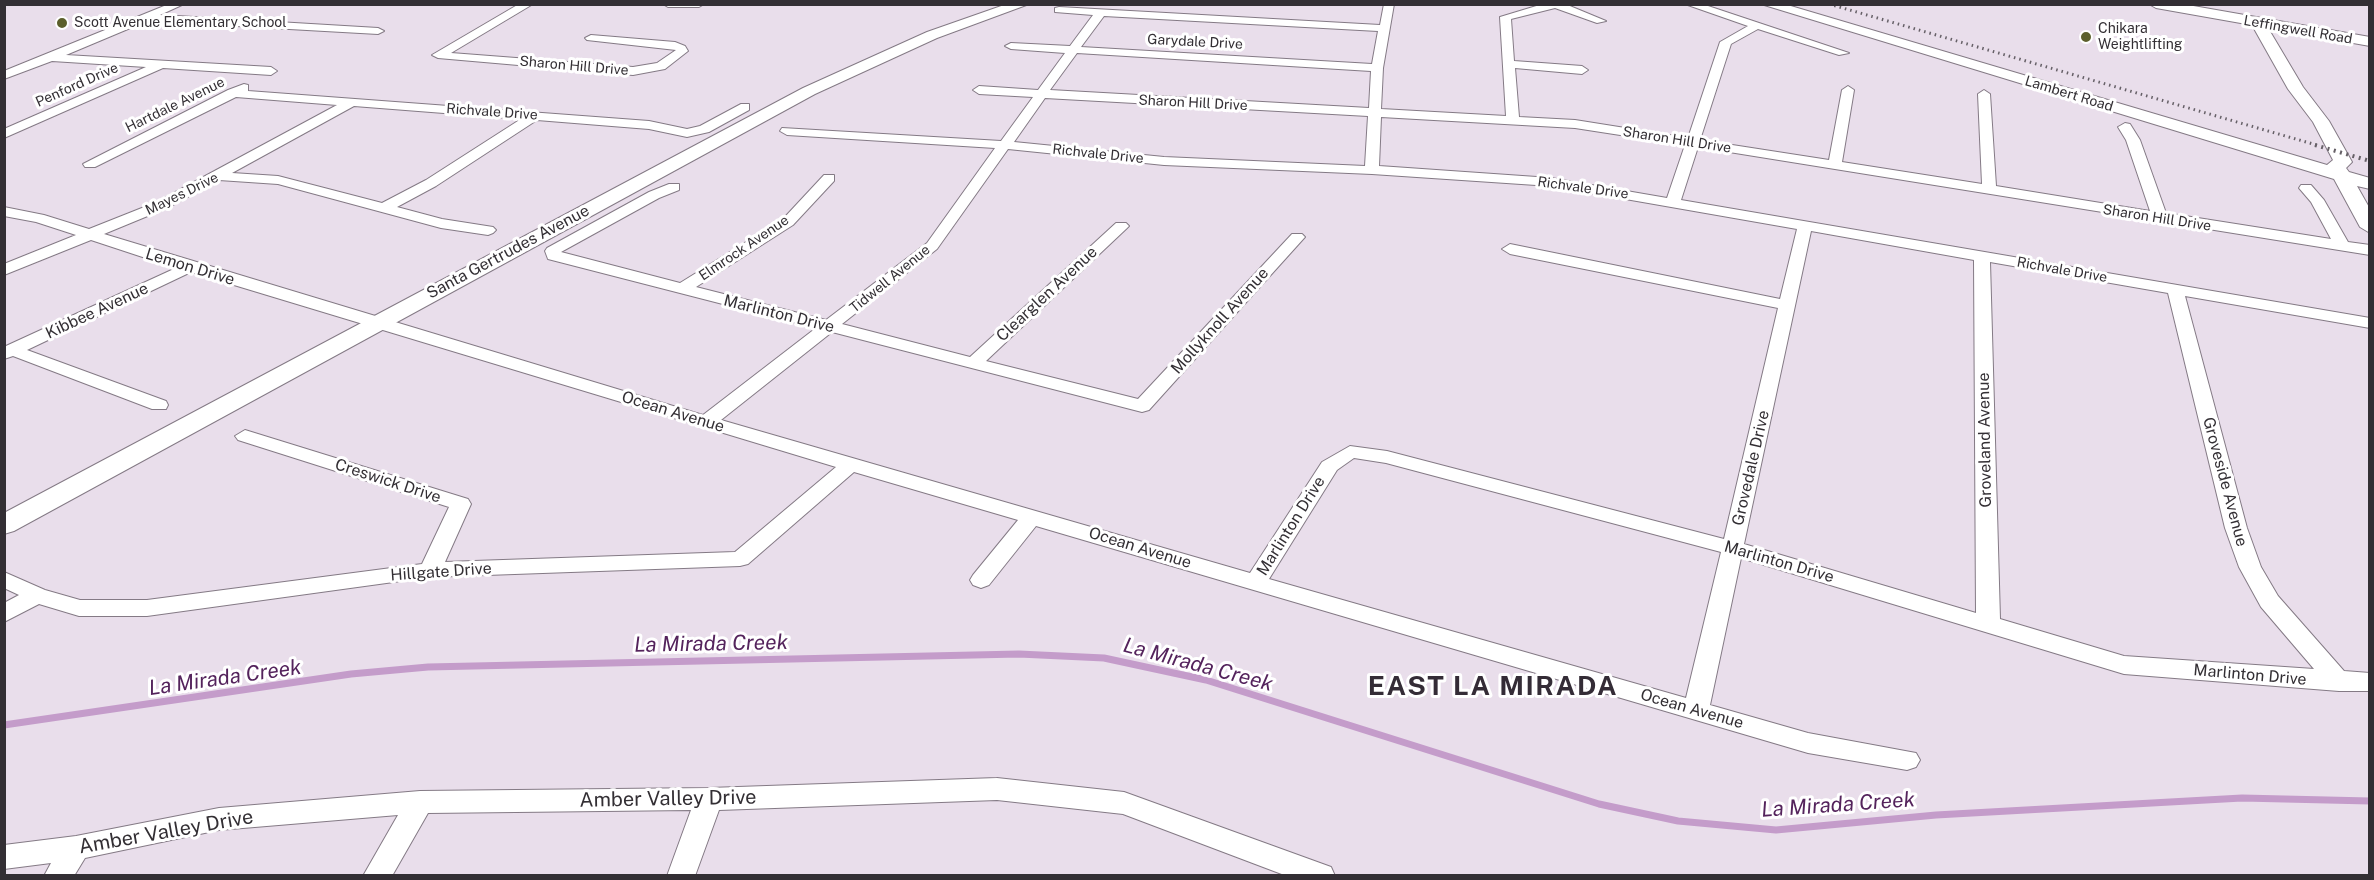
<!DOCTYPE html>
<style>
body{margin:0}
#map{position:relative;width:2374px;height:880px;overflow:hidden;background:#e9deeb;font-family:"Public Sans",sans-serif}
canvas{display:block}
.frame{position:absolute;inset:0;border:6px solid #332f34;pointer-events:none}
</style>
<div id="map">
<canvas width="2374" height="880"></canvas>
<div class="frame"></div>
</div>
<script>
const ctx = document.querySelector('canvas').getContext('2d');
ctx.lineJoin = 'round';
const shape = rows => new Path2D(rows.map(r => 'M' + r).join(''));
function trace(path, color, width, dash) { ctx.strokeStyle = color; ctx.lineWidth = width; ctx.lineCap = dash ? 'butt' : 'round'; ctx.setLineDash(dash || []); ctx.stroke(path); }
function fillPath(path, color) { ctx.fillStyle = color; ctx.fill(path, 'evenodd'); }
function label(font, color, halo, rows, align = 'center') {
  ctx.font = font + ' "Public Sans",sans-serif'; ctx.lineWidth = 6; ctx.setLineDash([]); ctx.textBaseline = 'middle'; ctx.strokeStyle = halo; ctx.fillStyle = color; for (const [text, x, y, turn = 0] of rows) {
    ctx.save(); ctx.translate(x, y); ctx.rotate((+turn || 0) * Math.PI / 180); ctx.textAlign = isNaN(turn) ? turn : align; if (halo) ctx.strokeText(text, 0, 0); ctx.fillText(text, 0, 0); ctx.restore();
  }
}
const stream = shape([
 [4,725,351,674,428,667,1019,654,1104,658,1206,680,1599,804,1678,821,1776,830,1936,815,2242,798,2370,801]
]);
const minor = shape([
 [169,4,184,4,160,15,378,28,384,31,378,34,147,21,66,55,271,67,277,71,271,75,163,68,4,138,4,129,146,67,52,61,4,79,4,71,169,4],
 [519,4,533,4,451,53,633,67,657,63,676,50,587,40,585,38,591,35,675,42,685,46,688,51,665,69,633,75,438,58,432,55,519,4],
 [663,4,704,4,699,7,668,7,663,4],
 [1384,4,1394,4,1383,68,1381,109,1506,116,1500,17,1543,4,1565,4,1606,21,1597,23,1555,8,1511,19,1514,61,1582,66,1588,70,1582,74,1515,68,1519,117,1575,120,1688,138,1720,42,1748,26,1685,4,1702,4,1849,53,1839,55,1758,29,1731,44,1700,140,1829,160,1842,90,1848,86,1854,90,1842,162,1982,184,1978,94,1984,90,1990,94,1996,186,2150,211,2126,140,2118,127,2125,123,2130,124,2140,140,2166,213,2331,239,2311,202,2299,188,2301,185,2311,185,2324,200,2348,242,2370,245,2370,255,1698,147,1681,200,2370,318,2370,328,2185,296,2247,528,2261,567,2278,596,2344,671,2370,673,2370,691,2339,691,2124,674,1741,558,1710,705,1808,733,1916,753,1920,760,1916,767,1907,770,1808,753,1036,526,989,585,981,588,973,585,970,580,973,575,1018,520,854,472,748,564,740,566,430,577,147,616,79,616,39,604,4,622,4,603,19,595,4,588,4,572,45,590,80,600,147,600,422,564,449,507,238,440,235,436,245,430,468,499,471,504,445,562,735,552,836,467,191,272,27,350,166,401,168,405,166,409,152,409,13,356,4,359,6,346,176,268,91,240,4,275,4,264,76,235,36,222,4,216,4,207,44,215,89,229,157,202,337,105,236,97,95,167,85,167,83,164,228,90,244,84,248,85,248,91,649,121,687,129,700,126,741,104,749,104,749,110,709,132,687,137,649,129,537,120,436,186,397,207,442,219,493,227,496,230,493,233,488,235,441,228,278,184,219,180,167,208,104,234,703,415,816,328,548,259,545,251,547,248,649,192,669,184,679,184,679,190,659,198,561,252,680,283,783,219,824,175,834,175,834,181,793,225,696,287,826,320,927,243,995,148,787,135,780,131,782,128,1001,141,1033,97,979,94,973,90,979,86,1038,90,1065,53,1011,49,1005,46,1011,43,1070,46,1093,15,1055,12,1055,8,1059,7,1380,25,1384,4],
 [1104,16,1378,31,1372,64,1081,47,1104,16],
 [1077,53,1371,71,1369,108,1050,90,1077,53],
 [1045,98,1368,116,1365,166,1164,157,1014,142,1045,98],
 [354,106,521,119,426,180,382,203,278,176,232,173,354,106],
 [1381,117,1575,128,1685,145,1667,198,1551,178,1379,166,1381,117],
 [1008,149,1164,165,1372,174,1551,186,1797,229,1780,299,1510,244,1502,249,1510,254,1778,308,1724,539,1387,451,1350,446,1322,462,1250,573,721,420,832,332,1142,412,1149,410,1305,237,1302,234,1292,234,1138,399,986,361,1126,229,1129,226,1126,223,1116,223,970,357,842,324,937,249,1008,149],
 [1811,231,1974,260,1976,613,1744,544,1811,231],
 [1990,262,2168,293,2225,528,2239,567,2261,607,2314,669,2124,656,2000,619,1990,262],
 [1354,458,1386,463,1721,552,1686,698,1269,579,1337,470,1354,458],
 [997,778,1124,792,1331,867,1335,876,1287,876,1123,814,997,800,719,810,695,876,667,876,691,810,428,813,392,876,363,876,398,815,219,830,85,858,74,876,44,876,51,863,4,869,4,845,76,836,219,808,420,791,709,788,997,778]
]);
const major = shape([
 [1007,4,1029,4,937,38,815,94,14,531,4,534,4,513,803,88,927,32,1007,4],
 [1761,4,1784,4,2327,165,2333,160,2313,122,2288,89,2252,25,2156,8,2149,4,2182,4,2370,37,2370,46,2268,28,2303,87,2329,121,2352,162,2346,168,2349,172,2370,178,2370,189,2357,186,2370,209,2370,233,2360,227,2334,179,1761,4]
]);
const railFar1 = shape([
 [1829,4,2320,146]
]);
const rail = shape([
 [2315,145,2370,161]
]);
const markers = [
 [62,23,6,"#5c5f2c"],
 [2086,37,6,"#5c5f2c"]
];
const farPoinames = [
 ["Scott Avenue Elementary School",74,23],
 ["Chikara",2098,29],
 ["Weightlifting",2098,45]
];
const farStreetnames = [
 ["Leffingwell Road",2298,30,10],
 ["Garydale Drive",1195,42,3],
 ["Sharon Hill Drive",574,66,5],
 ["Penford Drive",77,85,-24],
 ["Lambert Road",2069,94,17],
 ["Sharon Hill Drive",1193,103,3],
 ["Hartdale Avenue",175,105,-26],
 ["Richvale Drive",492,112,4],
 ["Sharon Hill Drive",1677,140,9],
 ["Richvale Drive",1098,154,6],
 ["Richvale Drive",1583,188,8],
 ["Mayes Drive",182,194,-26],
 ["Sharon Hill Drive",2157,218,9],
 ["Elmrock Avenue",744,248,-34],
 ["Richvale Drive",2062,270,10],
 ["Tidwell Avenue",890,279,-39]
];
const streetNames = [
 ["Santa Gertrudes Avenue",508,252,-28],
 ["Lemon Drive",190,267,17],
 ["Clearglen Avenue",1047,294,-43],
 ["Kibbee Avenue",97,311,-25],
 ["Marlinton Drive",779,314,14],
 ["Mollyknoll Avenue",1220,321,-48],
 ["Ocean Avenue",673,412,17],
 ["Groveland Avenue",1985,440,-91],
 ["Grovedale Drive",1751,468,-77],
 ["Creswick Drive",388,481,18],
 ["Groveside Avenue",2225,482,75],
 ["Marlinton Drive",1291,526,-58],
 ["Ocean Avenue",1140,548,17],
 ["Marlinton Drive",1779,562,16],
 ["Hillgate Drive",441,572,-4],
 ["Marlinton Drive",2250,675,5],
 ["Ocean Avenue",1692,709,16]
];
const nearStreetnames = [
 ["Amber Valley Drive",668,799,-1],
 ["Amber Valley Drive",166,832,-10]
];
const nearWaternames = [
 ["La Mirada Creek",711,644,-1],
 ["La Mirada Creek",1198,665,15],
 ["La Mirada Creek",225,678,-8],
 ["La Mirada Creek",1838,805,-4]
];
const nearDistrictnames = [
 ["EAST LA MIRADA",1493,687]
];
trace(stream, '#c49cca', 7);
trace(minor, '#847a85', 2);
trace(major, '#847a85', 2);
fillPath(minor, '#fff');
fillPath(major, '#fff');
trace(railFar1, '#666067', 3, [1.5, 4]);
trace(rail, '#666067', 4, [2, 4.5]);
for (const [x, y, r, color] of markers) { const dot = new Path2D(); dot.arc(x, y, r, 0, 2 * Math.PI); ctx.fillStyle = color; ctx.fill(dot); trace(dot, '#fff', 2); }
label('14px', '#332f34', '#fff', farPoinames, 'left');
label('14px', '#332f34', '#fff', farStreetnames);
label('16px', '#332f34', '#fff', streetNames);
label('20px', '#332f34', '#fff', nearStreetnames);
label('italic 21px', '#54235c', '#fff', nearWaternames);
ctx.letterSpacing = '1.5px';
label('bold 27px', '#342c36', '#fff', nearDistrictnames);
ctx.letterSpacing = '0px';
</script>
